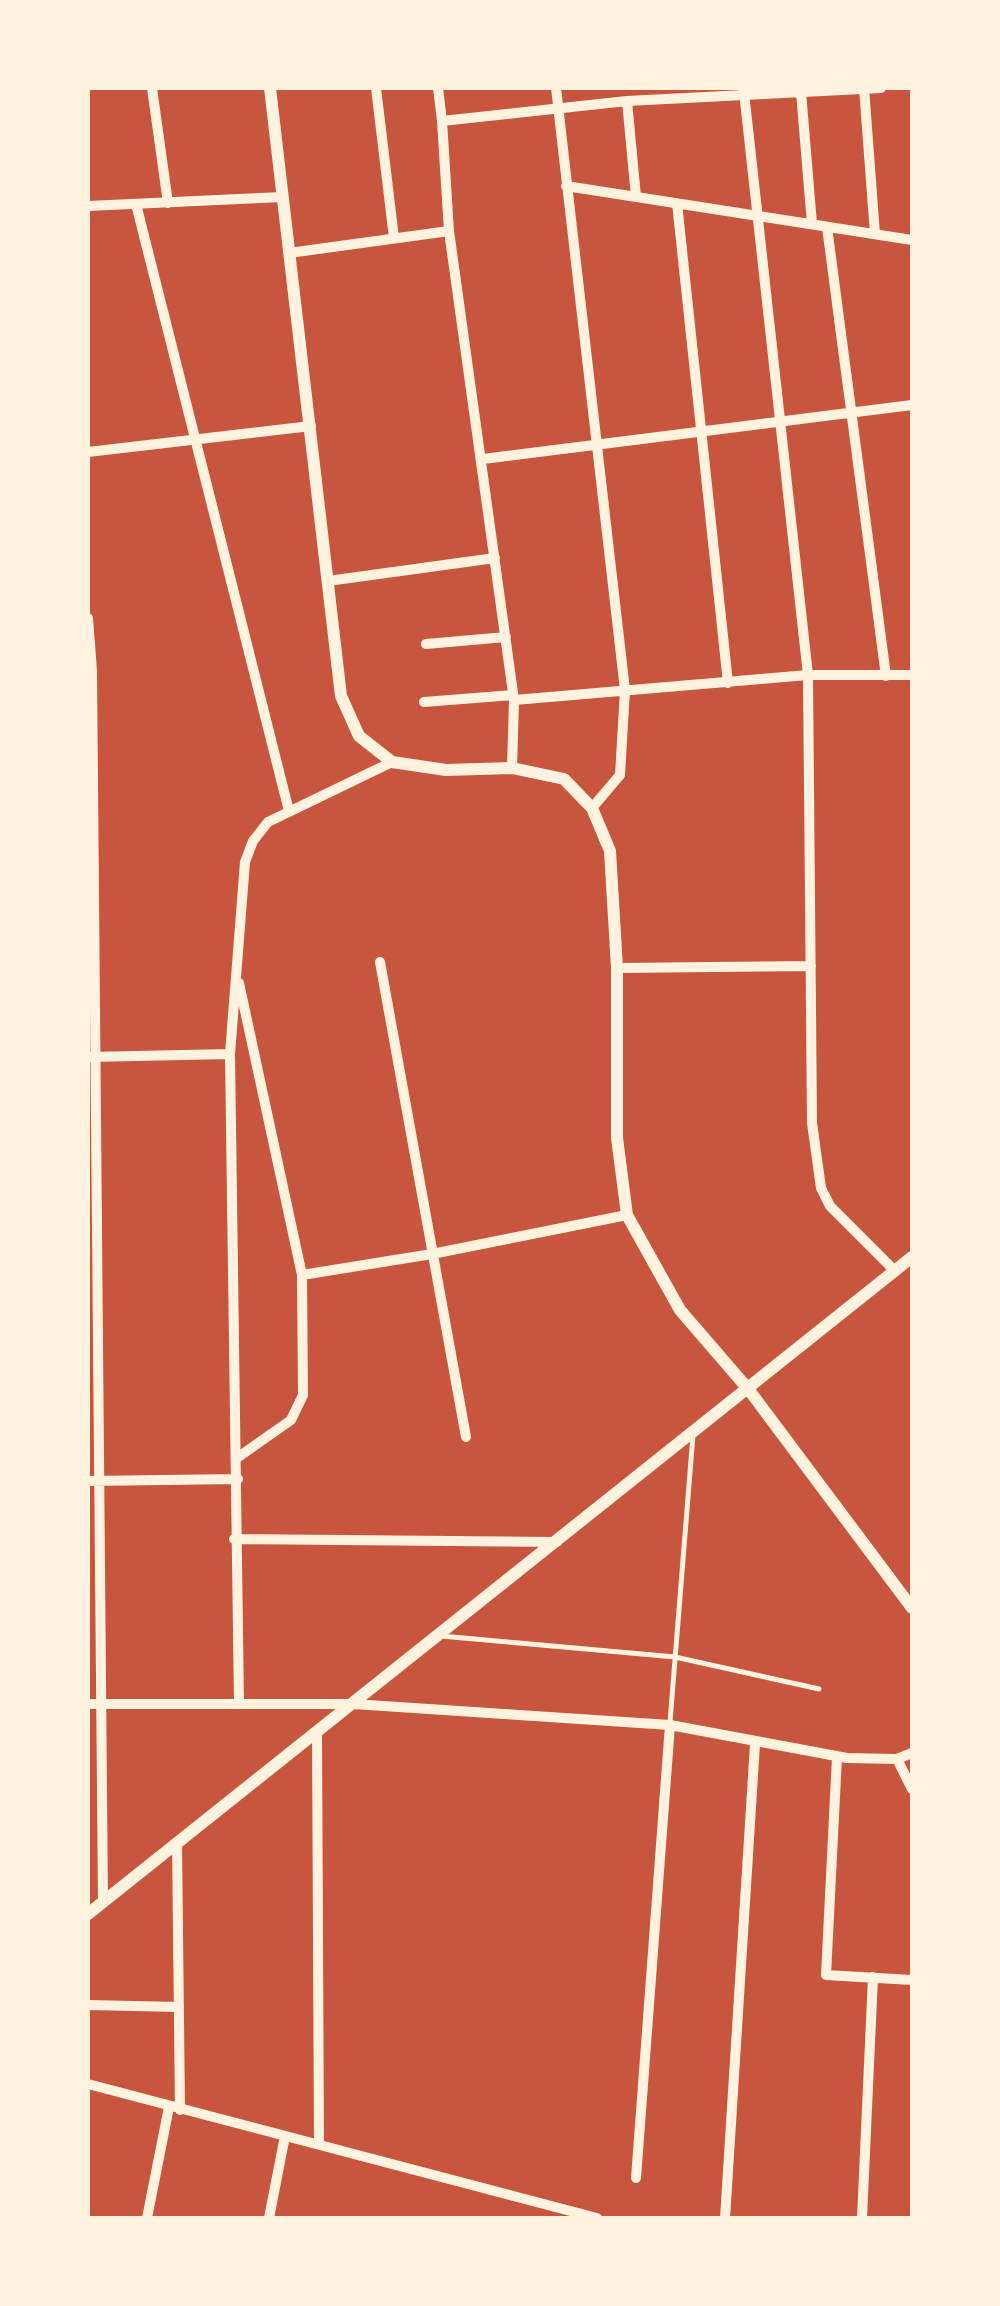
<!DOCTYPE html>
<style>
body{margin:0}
#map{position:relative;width:1000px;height:2306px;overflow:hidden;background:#c8553d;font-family:"Archivo Narrow",sans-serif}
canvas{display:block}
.frame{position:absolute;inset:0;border:90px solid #fff3e0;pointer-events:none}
</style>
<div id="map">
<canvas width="1000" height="2306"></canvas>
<div class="frame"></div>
</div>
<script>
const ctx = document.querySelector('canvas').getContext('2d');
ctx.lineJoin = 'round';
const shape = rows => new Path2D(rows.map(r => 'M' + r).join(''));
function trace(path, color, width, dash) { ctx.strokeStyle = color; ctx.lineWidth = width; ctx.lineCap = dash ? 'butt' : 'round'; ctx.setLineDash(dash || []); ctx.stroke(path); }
const service = shape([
 [441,1636,675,1657,819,1689],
 [670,1722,693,1435]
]);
const minor = shape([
 [152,88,168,203],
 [376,88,394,238],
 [438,88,442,121,627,101,881,88],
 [556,88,625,690,620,775,592,808],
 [864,88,875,234],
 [744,92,808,675,812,1123,821,1188,830,1206,895,1271],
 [801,92,812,224],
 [627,101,636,197],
 [442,121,449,231],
 [566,186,912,240],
 [677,203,728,683],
 [136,204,289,811],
 [88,206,282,197],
 [827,227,886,676],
 [289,253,449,231,514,700,512,768],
 [88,452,311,426],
 [483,459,912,405],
 [328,581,495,558],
 [88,618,92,671,103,1902],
 [426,644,506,637],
 [514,700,808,675,912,675],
 [424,702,513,695],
 [380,962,466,1437],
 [617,968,811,966],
 [88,1057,230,1054],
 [302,1275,432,1254,627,1215],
 [237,1458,291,1420,303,1395,302,1275,239,983],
 [88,1481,238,1479],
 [234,1539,557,1542],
 [88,1704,353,1704,670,1725,847,1758,897,1759,912,1753],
 [239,1704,230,1054,245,862,253,841,268,822,392,762],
 [317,1733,319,2145],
 [837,1757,826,1975,912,1980],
 [897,1759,912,1789],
 [177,1843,180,2110],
 [88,2005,179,2007],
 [88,2084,597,2218],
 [636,2178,670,1725],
 [147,2218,169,2107],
 [269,2218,285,2136],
 [725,2218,755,1744],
 [862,2218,873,1977]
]);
const tertiary = shape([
 [270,88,341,696,359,736,392,762,446,770,512,768,564,779,592,808,610,851,617,968,617,1138,627,1215,680,1310,749,1390,912,1608],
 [88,1914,912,1257]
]);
trace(service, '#fff3e0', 5);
trace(minor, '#fff3e0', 10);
trace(tertiary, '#fff3e0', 12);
</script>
